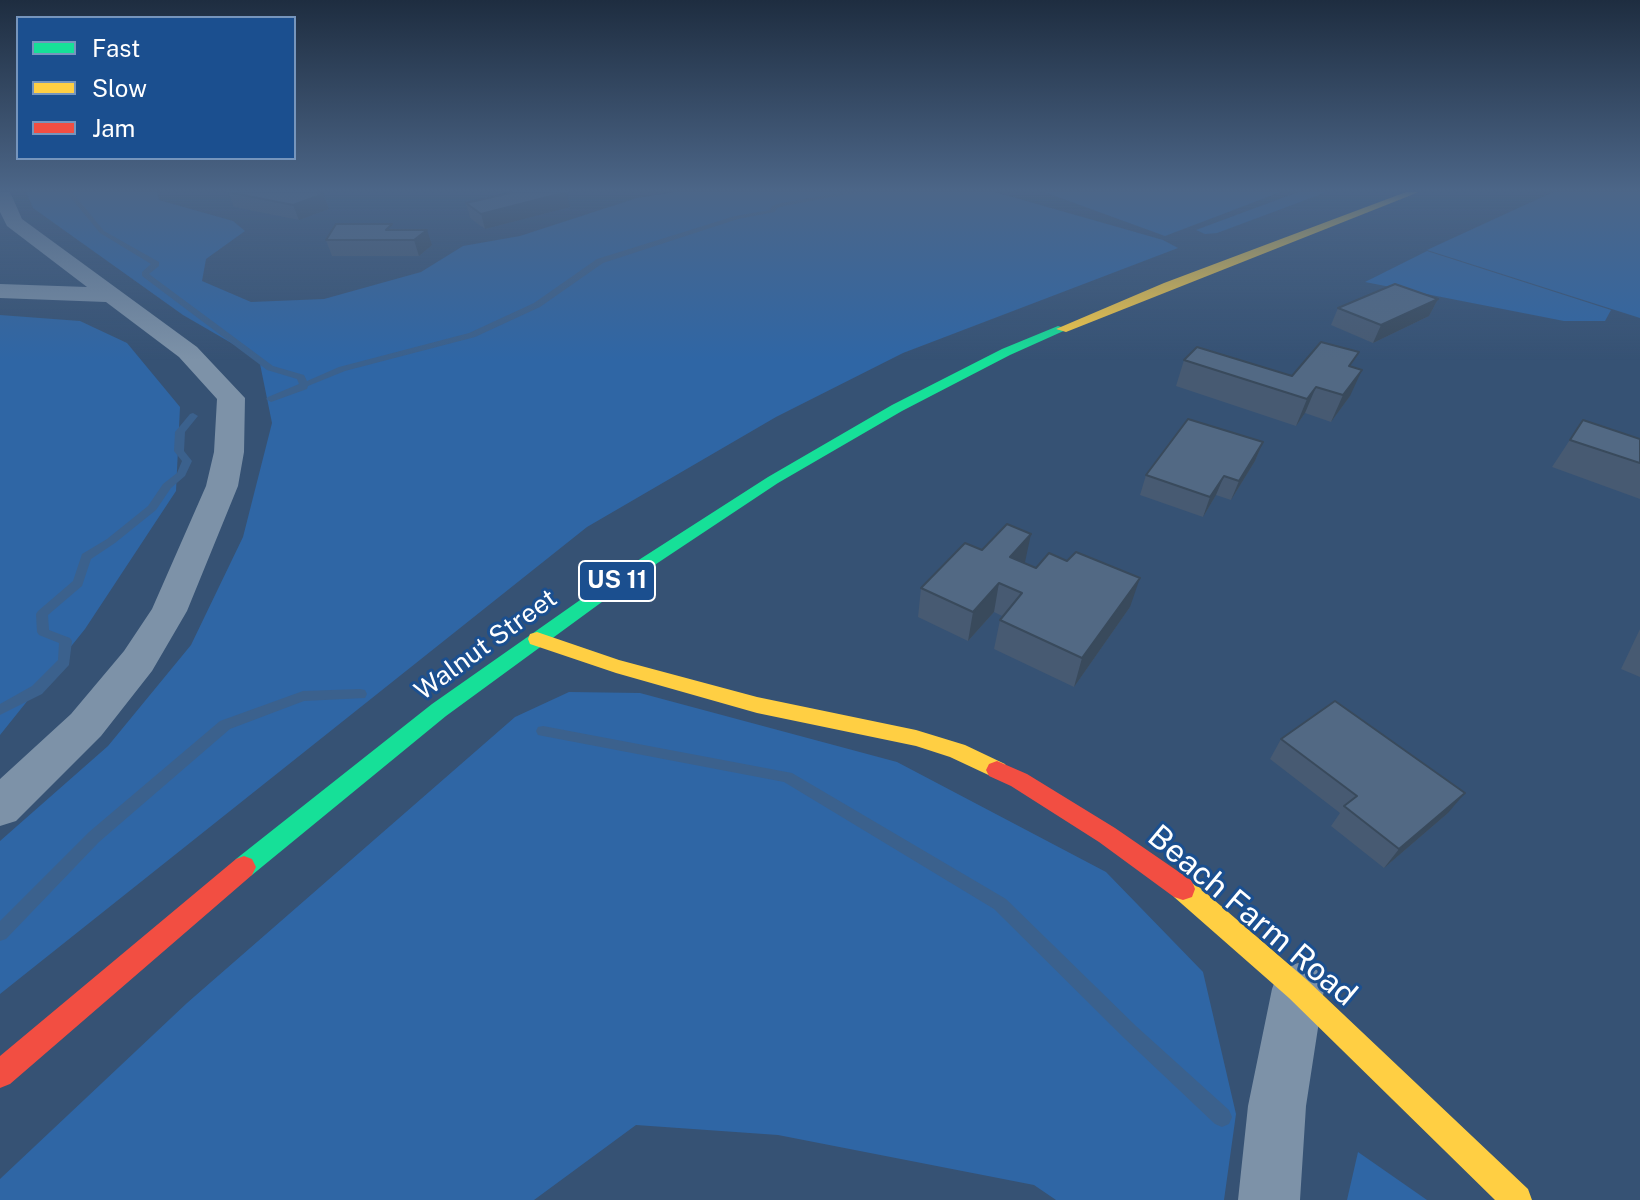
<!DOCTYPE html>
<style>
body{margin:0}
#map{position:relative;width:1640px;height:1200px;overflow:hidden;background:#365274;font-family:"Public Sans",sans-serif}
canvas{display:block}
.legend{position:absolute;left:16px;top:16px;width:280px;height:144px;box-sizing:border-box;background:#1b4f8f;border:2px solid #7695bc;margin:0;padding:10px 14px;list-style:none;font-size:24px;color:#fff}
.legend li{display:flex;align-items:center;gap:16px;height:40px}
.legend b{width:40px;border:2px solid #7695bc}
</style>
<div id="map">
<canvas width="1640" height="1200"></canvas>
<ul class="legend">
<li><b style="height:10px;background:#16e098"></b>Fast</li>
<li><b style="height:10px;background:#ffcf43"></b>Slow</li>
<li><b style="height:10px;background:#f24e42"></b>Jam</li>
</ul>
</div>
<script>
const ctx = document.querySelector('canvas').getContext('2d');
ctx.lineJoin = 'round';
function fillPath(path, color) { ctx.fillStyle = color; ctx.fill(path, 'evenodd'); }
const shape = rows => new Path2D(rows.map(r => 'M' + r).join(''));
function trace(path, color, width, dash) { ctx.strokeStyle = color; ctx.lineWidth = width; ctx.lineCap = dash ? 'butt' : 'round'; ctx.setLineDash(dash || []); ctx.stroke(path); }
function label(font, color, halo, rows, align = 'center') {
  ctx.font = font + ' "Public Sans",sans-serif'; ctx.lineWidth = 6; ctx.setLineDash([]); ctx.textBaseline = 'middle'; ctx.strokeStyle = halo; ctx.fillStyle = color; for (const [text, x, y, turn = 0] of rows) {
    ctx.save(); ctx.translate(x, y); ctx.rotate((+turn || 0) * Math.PI / 180); ctx.textAlign = isNaN(turn) ? turn : align; if (halo) ctx.strokeText(text, 0, 0); ctx.fillText(text, 0, 0); ctx.restore();
  }
}
const green = shape([
 [26,192,157,192,159,200,233,221,245,231,206,259,202,281,251,302,324,299,421,272,463,246,520,236,637,198,673,192,995,192,1163,240,1178,248,903,353,776,417,587,527,0,994,0,841,108,746,191,645,243,537,272,423,259,359,183,315,33,208],
 [1044,192,1281,192,1165,236],
 [1298,192,1327,192,1217,233,1205,234,1196,230],
 [1553,192,1640,192,1640,318,1427,250],
 [1427,251,1611,310,1605,321,1564,321,1365,282],
 [0,315,80,321,127,343,180,407,176,491,85,629,0,735],
 [569,692,640,693,897,762,1106,872,1203,972,1236,1114,1224,1200,1056,1200,1034,1185,778,1135,636,1125,534,1200,0,1200,0,1179,187,1003,515,717],
 [1358,1152,1427,1200,1347,1200]
]);
const stream = shape([
 [66,192,72,192,104,231,159,262,159,266,149,274,273,366,304,375,307,381,339,367,469,333,534,303,597,259,735,216,770,210,772,206,781,203,844,192,858,192,784,206,777,208,775,212,738,219,603,263,540,307,475,337,345,371,308,386,307,389,271,402,266,399,268,397,299,384,297,379,267,370,142,276,142,272,151,264,100,233,66,192],
 [193,413,198,416,185,432,184,451,192,461,185,476,171,488,156,510,115,543,91,559,82,586,48,615,49,630,70,638,72,641,69,665,42,694,0,715,0,704,32,686,58,660,59,643,39,635,37,632,36,614,38,611,73,581,82,554,107,539,148,506,163,484,177,473,182,461,174,451,175,432,190,414,193,413],
 [360,689,365,690,367,694,365,698,304,701,230,729,99,842,6,939,0,941,0,921,89,832,220,721,303,691,360,689],
 [543,726,792,773,1006,899,1136,1026,1229,1110,1232,1117,1229,1124,1222,1127,1215,1124,1124,1038,994,909,784,782,543,736,538,735,536,731,538,727,543,726]
]);
const street = shape([
 [0,192,10,192,22,219,197,347,245,398,244,452,238,486,187,611,152,671,101,736,16,821,0,826,0,779,71,714,124,651,152,609,206,486,214,452,217,399,179,357,106,302,0,298,0,284,87,287,7,226,0,212,0,192],
 [1298,963,1317,970,1324,989,1306,1106,1300,1200,1238,1200,1248,1106,1272,989,1279,970,1298,963]
]);
const fast = shape([
 [1058,326,1068,329,1010,355,902,411,778,483,632,580,446,716,252,875,244,878,236,875,232,867,236,859,432,704,620,572,768,477,892,405,1002,349,1058,326]
]);
const slow = shape([
 [1406,192,1419,192,1066,332,1056,329,1164,283,1406,192],
 [537,632,619,660,757,697,916,730,965,745,1005,764,1008,770,1005,776,997,779,950,757,916,746,757,713,616,673,530,644,528,639,530,634,537,632],
 [1183,878,1192,881,1307,980,1528,1189,1532,1200,1495,1200,1289,998,1174,897,1171,889,1174,881,1183,878]
]);
const jam = shape([
 [997,761,1027,774,1115,828,1192,881,1195,889,1192,897,1183,900,1174,897,1099,842,1011,786,989,776,986,770,989,764,997,761],
 [244,856,252,859,256,867,252,875,10,1084,0,1088,0,1056,236,859,244,856]
]);
const wall = shape([
 [228,192,323,194,329,209,299,220,234,207],
 [466,203,570,207,485,229,470,218],
 [394,230,432,245,419,256,332,256,326,240],
 [1438,299,1429,316,1373,343,1331,325,1338,308],
 [1184,360,1292,376,1353,367,1350,396,1331,422,1305,413,1296,426,1176,386],
 [1583,420,1640,439,1640,499,1552,467],
 [1263,442,1255,461,1231,500,1216,495,1203,517,1140,495,1146,475],
 [982,550,1024,563,1130,607,1074,687,994,649,1000,620,1002,616,994,612,968,641,918,617,921,588],
 [1640,629,1640,677,1621,669],
 [1281,739,1448,813,1384,868,1331,826,1340,813,1270,759]
]);
const shadedWall = shape([
 [567,192,570,207,485,229,481,214],
 [323,194,329,209,299,220,293,205],
 [427,230,432,245,419,256,414,240],
 [1438,299,1429,316,1373,343,1381,325],
 [1362,370,1350,396,1331,422,1343,395],
 [1316,387,1305,413,1296,426,1307,399],
 [1263,442,1255,461,1231,500,1239,481],
 [1224,476,1216,495,1203,517,1210,497],
 [1031,534,1025,562,1004,586,1010,557],
 [1140,578,1130,607,1074,687,1082,658],
 [999,583,994,612,968,641,973,612],
 [1465,793,1448,813,1384,868,1399,849]
]);
const building = shape([
 [228,192,313,192,323,194,293,205,228,192],
 [515,192,567,192,481,214,466,203,515,192],
 [336,224,392,224,386,230,427,230,414,240,326,240,336,224],
 [1395,284,1438,299,1381,325,1338,308,1395,284],
 [1321,342,1359,352,1349,366,1362,370,1343,395,1316,387,1307,399,1184,360,1197,347,1292,376,1321,342],
 [1188,419,1263,442,1239,481,1224,476,1210,497,1146,475,1188,419],
 [1583,420,1640,439,1640,463,1570,440,1583,420],
 [1007,524,1031,534,1010,557,1036,568,1049,553,1067,561,1076,552,1140,578,1082,658,1000,620,1022,593,999,583,973,612,921,588,965,543,982,550,1007,524],
 [1335,701,1465,793,1399,849,1344,806,1357,796,1281,739,1335,701]
]);
const shields = [
 [617,581,76]
];
const shieldNames = [
 ["US 11",617,581]
];
const streetNames = [
 ["Walnut Street",486,645,-36]
];
const nearStreetnames = [
 ["Beach Farm Road",1252,916,40]
];
fillPath(green, '#2f66a5');
fillPath(stream, '#3b618d');
fillPath(street, '#7d92a8');
fillPath(fast, '#16e098');
fillPath(slow, '#ffcf43');
fillPath(jam, '#f24e42');
fillPath(wall, '#475a72');
fillPath(shadedWall, '#394a5c');
fillPath(building, '#526984');
trace(building, '#394a5c', 2);
const sky = ctx.createLinearGradient(0, 0, 0, 360);
sky.addColorStop(0, '#1e2d40');
sky.addColorStop(0.53, '#4c6688');
sky.addColorStop(1, '#4c668800');
ctx.fillStyle = sky;
ctx.fillRect(0, 0, 1640, 360);
for (const [x, y, w] of shields) { const box = new Path2D(); box.roundRect(x - w / 2, y - 20, w, 40, 6); ctx.fillStyle = '#1b4f8f'; ctx.fill(box); trace(box, '#fff', 2); }
label('bold 24px', '#fff', null, shieldNames);
label('26px', '#fff', '#1b4f8f', streetNames);
label('32px', '#fff', '#1b4f8f', nearStreetnames);
</script>
